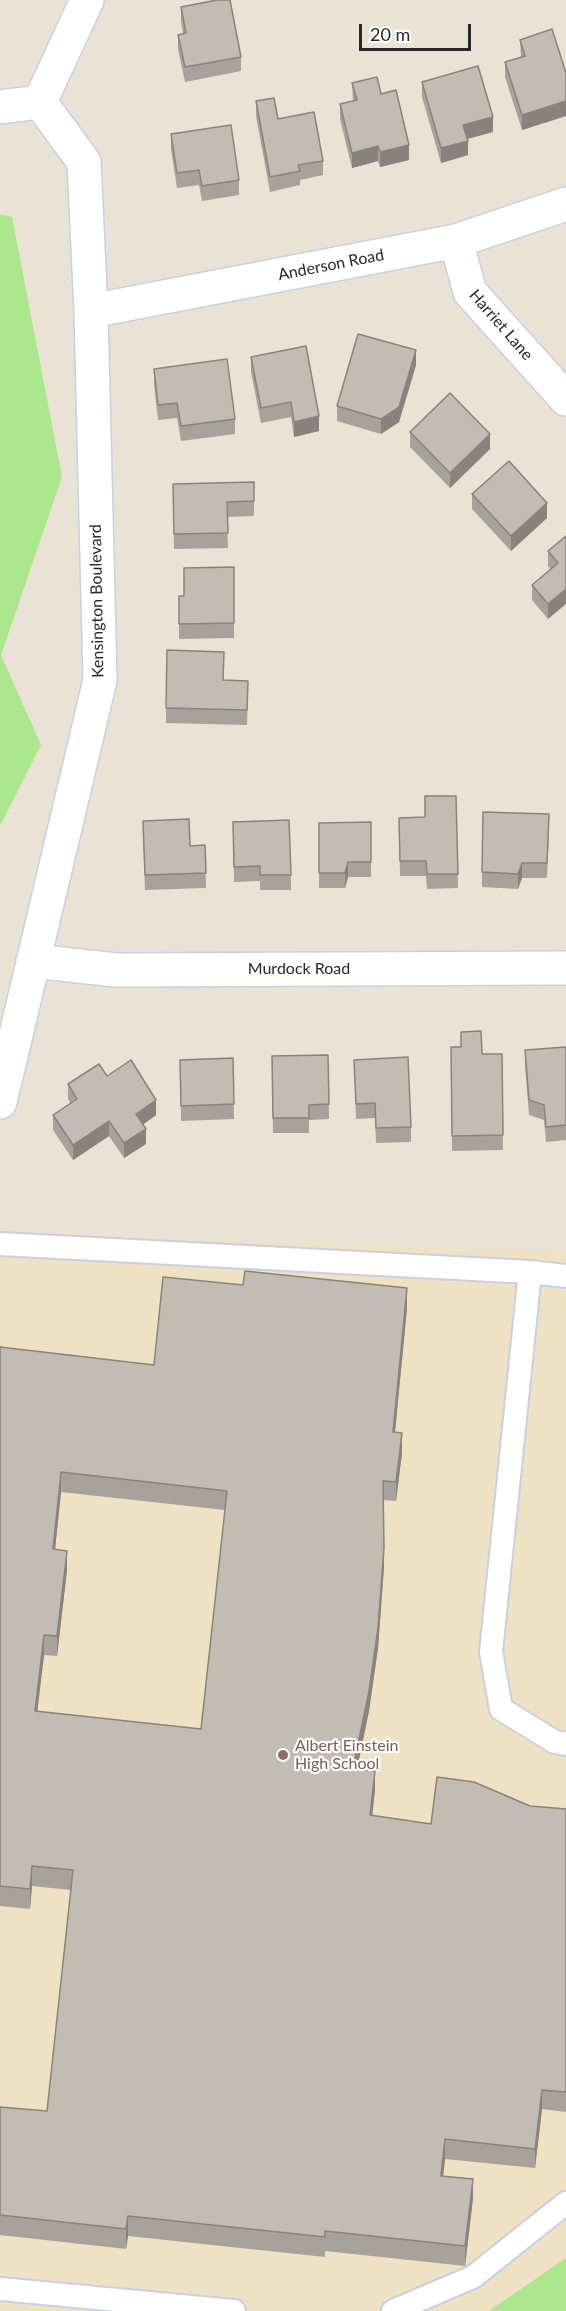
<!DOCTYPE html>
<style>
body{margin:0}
#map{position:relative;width:566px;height:2311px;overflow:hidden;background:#ebe2d6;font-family:Lato,sans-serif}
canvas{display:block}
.scale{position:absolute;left:359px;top:24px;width:112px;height:27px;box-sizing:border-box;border:3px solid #272727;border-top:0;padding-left:8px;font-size:18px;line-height:21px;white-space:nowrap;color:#272727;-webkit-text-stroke:4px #fff;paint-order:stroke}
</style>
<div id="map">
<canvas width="566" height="2311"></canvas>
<div class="scale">20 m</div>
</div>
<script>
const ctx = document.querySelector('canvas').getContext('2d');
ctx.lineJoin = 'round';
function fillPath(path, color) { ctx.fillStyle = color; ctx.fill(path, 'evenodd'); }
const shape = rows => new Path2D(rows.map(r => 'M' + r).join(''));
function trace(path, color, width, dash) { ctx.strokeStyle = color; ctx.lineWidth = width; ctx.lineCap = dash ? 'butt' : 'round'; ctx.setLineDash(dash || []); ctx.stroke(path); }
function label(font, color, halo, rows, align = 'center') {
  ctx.font = font + ' Lato,sans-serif'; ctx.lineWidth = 4.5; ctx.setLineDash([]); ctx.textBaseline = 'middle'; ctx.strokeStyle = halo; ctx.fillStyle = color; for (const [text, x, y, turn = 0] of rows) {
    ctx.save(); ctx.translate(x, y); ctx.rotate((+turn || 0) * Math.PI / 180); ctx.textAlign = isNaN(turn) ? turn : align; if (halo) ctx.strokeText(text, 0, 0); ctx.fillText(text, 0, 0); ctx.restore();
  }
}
const education = shape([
 [0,1233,566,1252,566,2258,489,2311,0,2311]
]);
const green = shape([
 [0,214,12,217,62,477,1,655,41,745,0,826],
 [566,2258,566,2311,489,2311]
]);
const service = shape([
 [0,1244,530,1272,491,1652,501,1709,555,1742,566,1744],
 [530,1272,566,1276],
 [0,2289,234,2311],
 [393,2311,473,2277,566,2203]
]);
const minor = shape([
 [40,102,87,0],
 [0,107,40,102],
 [456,241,470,292,566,399],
 [91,311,456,241,566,204],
 [33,961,116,970,566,968],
 [0,1102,100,680,91,311,84,162,40,102]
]);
const wall = shape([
 [181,7,241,57,241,71,185,82,178,49,178,35,183,34,181,22],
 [520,40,566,73,566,116,522,130,505,77,505,62,521,57],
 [422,82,493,132,467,139,468,155,441,163,422,97],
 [352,83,381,94,409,160,380,167,378,161,352,168,340,119,340,104,353,101],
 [256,101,278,119,323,161,323,175,300,180,300,185,270,192,256,116],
 [171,134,239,180,239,195,202,201,199,185,177,188,171,149],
 [251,357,319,431,294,437,291,417,261,423,251,372],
 [416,365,399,422,381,434,337,421,337,406],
 [154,369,235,419,235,434,181,441,177,418,158,420,154,384],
 [410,432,490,449,450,488,410,447],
 [254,482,254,516,227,517,228,548,174,549,173,484],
 [472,494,547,518,511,551,472,509],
 [566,536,548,619,532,600,532,585,551,570,548,566,548,551],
 [234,567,234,638,179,639,179,596,184,596],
 [224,680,248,696,247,725,166,723,166,708],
 [456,796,458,888,427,889,426,876,400,876,399,818,425,817],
 [233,822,291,875,291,890,260,890,260,881,234,882],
 [371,822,371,877,348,877,345,888,319,888,319,823],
 [549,828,547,878,522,878,518,889,482,887,482,872],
 [143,835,190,846,205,845,206,888,145,890],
 [451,1047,461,1047,482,1054,502,1054,503,1150,452,1151],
 [566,1047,566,1140,546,1142,544,1120,529,1115,525,1065,525,1050],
 [328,1055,329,1119,309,1120,309,1133,273,1133,272,1056],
 [233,1058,234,1119,181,1121,180,1060],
 [354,1060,411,1127,411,1142,376,1143,375,1118,356,1119],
 [107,1076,156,1115,143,1125,146,1144,124,1158,109,1136,73,1160,53,1130,53,1115,71,1104,68,1099,68,1084],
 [407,1308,395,1432,402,1453,396,1501,383,1500,384,1567,378,1648,369,1711,357,1769,375,1790,372,1816,431,1824,530,1806,566,1809,566,2112,542,2109,535,2168,445,2159,443,2176,473,2198,465,2266,325,2251,325,2257,128,2236,126,2249,0,2235,0,2107,47,2111,71,1890,32,1886,30,1909,0,1906,0,1347,154,1365],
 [61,1492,225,1510,201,1729,37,1712,44,1655,57,1656,67,1570,55,1549]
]);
const shadedWall = shape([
 [566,101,566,116,522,130,522,115],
 [493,117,493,132,463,140,463,125],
 [468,141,468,155,441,163,441,148],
 [409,145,409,160,380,167,380,152],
 [378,146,378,161,352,168,352,153],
 [416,350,416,365,399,422,381,434,381,419],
 [319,416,319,431,294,437,294,422],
 [490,434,490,449,450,488,450,473],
 [547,503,547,518,511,551,511,536],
 [566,589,566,604,548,619,548,604],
 [348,862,348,877,345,888,345,873],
 [522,863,522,878,518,889,518,874],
 [156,1100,156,1115,136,1129,136,1114],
 [109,1121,109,1136,73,1160,73,1145],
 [146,1129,146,1144,124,1158,124,1143],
 [407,1288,407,1308,393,1452,393,1432],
 [402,1433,402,1453,396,1501,396,1482],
 [61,1472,61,1492,53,1569,53,1549],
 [384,1548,384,1567,378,1648,369,1711,353,1788,353,1768],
 [67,1551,67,1570,57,1656,57,1636],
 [44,1635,44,1655,35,1731,35,1711],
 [375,1771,375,1790,370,1835,370,1815],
 [32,1866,32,1886,30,1909,30,1889],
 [542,2090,542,2109,535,2168,535,2149],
 [445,2139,445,2159,441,2195,441,2176],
 [473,2179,473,2198,465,2266,465,2246],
 [128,2216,128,2236,126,2249,126,2229]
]);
const building = shape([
 [217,0,230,0,241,57,185,67,178,35,186,33,181,7,217,0],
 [552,29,566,73,566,101,522,115,505,62,525,56,520,40,552,29],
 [478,66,493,117,463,125,468,141,441,148,422,82,478,66],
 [377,77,381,94,396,90,409,145,380,152,378,146,352,153,340,104,357,100,352,83,377,77],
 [274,98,278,119,314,112,323,161,298,165,300,171,270,177,256,101,274,98],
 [231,125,239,180,202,186,199,170,177,173,171,134,231,125],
 [358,334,416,350,399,407,381,419,337,406,358,334],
 [306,346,319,416,294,422,291,402,261,408,251,357,306,346],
 [227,359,235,419,181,426,177,403,158,405,154,369,227,359],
 [450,393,490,434,450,473,410,432,450,393],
 [509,461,547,503,511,536,472,494,509,461],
 [254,482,254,501,227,502,228,533,174,534,173,484,254,482],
 [566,536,566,589,548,604,532,585,558,563,548,551,566,536],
 [234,567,234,623,179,624,179,596,184,596,184,568,234,567],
 [167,650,224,652,223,680,248,681,247,710,166,708,167,650],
 [425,796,456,796,458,874,427,874,426,861,400,861,399,818,425,817,425,796],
 [483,812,549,814,547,863,522,863,518,874,482,872,483,812],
 [189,819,190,846,205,845,206,873,145,875,143,821,189,819],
 [289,820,291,875,260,875,260,866,234,867,233,822,289,820],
 [371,822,371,862,348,862,345,873,319,873,319,823,371,822],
 [481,1031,482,1054,502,1054,503,1135,452,1136,451,1047,461,1047,461,1032,481,1031],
 [566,1047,566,1125,546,1127,544,1105,529,1100,525,1050,566,1047],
 [328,1055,329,1104,309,1105,309,1118,273,1118,272,1056,328,1055],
 [408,1057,411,1127,376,1128,375,1103,356,1104,354,1060,408,1057],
 [233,1058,234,1104,181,1106,180,1060,233,1058],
 [131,1060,156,1100,136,1114,146,1129,124,1143,109,1121,73,1145,53,1115,77,1099,68,1084,99,1064,107,1076,131,1060],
 [245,1271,407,1288,393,1432,402,1433,399,1458,396,1482,383,1481,384,1548,378,1628,369,1691,353,1768,375,1771,370,1815,431,1824,437,1777,474,1782,530,1806,566,1809,566,2092,542,2090,535,2149,445,2139,441,2176,473,2179,465,2246,325,2231,325,2237,128,2216,126,2229,0,2215,0,2107,47,2111,73,1870,32,1866,30,1889,0,1886,0,1347,154,1365,163,1277,243,1285,245,1271],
 [61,1472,227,1491,201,1729,35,1711,44,1635,57,1636,67,1551,53,1549,61,1472]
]);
const markers = [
 [283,1755,6,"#8d6e63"]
];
const streetNames = [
 ["Anderson Road",331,265,-11],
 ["Harriet Lane",501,325,49],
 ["Kensington Boulevard",97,601,-91],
 ["Murdock Road",299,969]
];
const educationNames = [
 ["Albert Einstein",295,1746],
 ["High School",295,1764]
];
fillPath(education, '#efe1c3');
fillPath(green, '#abe78d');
trace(service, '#cbcfe2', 26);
trace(minor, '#cbcfe2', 36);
trace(service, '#fff', 22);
trace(minor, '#fff', 33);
fillPath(wall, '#a7a29a');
fillPath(shadedWall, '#88847d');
fillPath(building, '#c2bcb3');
trace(building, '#88847d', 1.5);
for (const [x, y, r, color] of markers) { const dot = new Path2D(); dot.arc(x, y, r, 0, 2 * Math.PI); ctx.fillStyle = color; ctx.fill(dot); trace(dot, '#fff', 2); }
label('16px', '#272727', '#fff', streetNames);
label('16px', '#785e54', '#fff', educationNames, 'left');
</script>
